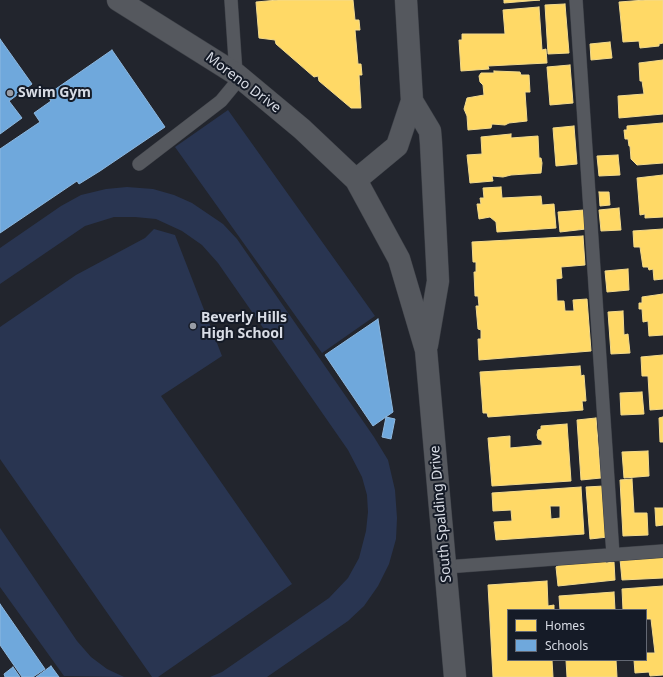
<!DOCTYPE html>
<style>
body{margin:0}
#map{position:relative;width:663px;height:677px;overflow:hidden;background:#22252d;font-family:"Noto Sans",sans-serif}
canvas{display:block}
.legend{position:absolute;left:507px;top:609px;width:140px;height:52px;box-sizing:border-box;background:#151b27;border:1px solid #636873;margin:0;padding:5px 7px;list-style:none;font-size:12px;color:#d8dce5}
.legend li{display:flex;align-items:center;gap:8px;height:20px}
.legend b{width:20px;border:1px solid #636873}
</style>
<div id="map">
<canvas width="663" height="677"></canvas>
<ul class="legend">
<li><b style="height:11px;background:#ffd966"></b>Homes</li>
<li><b style="height:11px;background:#6fa8dc"></b>Schools</li>
</ul>
</div>
<script>
const ctx = document.querySelector('canvas').getContext('2d');
ctx.lineJoin = 'round';
function fillPath(path, color) { ctx.fillStyle = color; ctx.fill(path, 'evenodd'); }
const shape = rows => new Path2D(rows.map(r => 'M' + r).join(''));
function trace(path, color, width, dash) { ctx.strokeStyle = color; ctx.lineWidth = width; ctx.lineCap = dash ? 'butt' : 'round'; ctx.setLineDash(dash || []); ctx.stroke(path); }
function label(font, color, halo, rows, align = 'center') {
  ctx.font = font + ' "Noto Sans",sans-serif'; ctx.lineWidth = 4; ctx.setLineDash([]); ctx.textBaseline = 'middle'; ctx.strokeStyle = halo; ctx.fillStyle = color; for (const [text, x, y, turn = 0] of rows) {
    ctx.save(); ctx.translate(x, y); ctx.rotate((+turn || 0) * Math.PI / 180); ctx.textAlign = isNaN(turn) ? turn : align; if (halo) ctx.strokeText(text, 0, 0); ctx.fillText(text, 0, 0); ctx.restore();
  }
}
const green = shape([
 [228,110,375,316,322,353,175,147],
 [127,187,153,189,174,195,192,203,223,224,237,239,374,437,388,460,395,490,397,518,396,539,389,564,378,586,364,606,348,621,267,677,210,677,222,672,329,598,348,578,359,558,366,531,368,512,367,495,362,477,348,450,218,263,202,245,182,231,156,219,135,217,114,217,85,226,0,284,0,248,61,206,81,195,106,189],
 [154,229,175,235,222,356,161,396,292,584,158,677,152,677,0,459,0,327,76,275,145,238],
 [0,528,77,641,91,657,107,669,124,677,64,676,0,587]
]);
const homes = shape([
 [278,0,353,0,355,20,359,20,360,30,355,30,358,64,361,64,362,75,359,75,361,108,351,108,319,81,318,76,314,77,276,44,275,40,259,38,256,2,278,0],
 [504,0,540,0,504,3,504,0],
 [645,0,663,0,663,43,659,44,659,46,640,48,639,41,623,42,619,2,645,0],
 [565,4,569,53,548,54,545,5,565,4],
 [539,7,542,50,546,49,547,63,488,66,489,69,461,71,459,40,462,40,462,34,505,34,503,10,539,7],
 [610,42,612,58,591,60,590,44,610,42],
 [663,60,663,114,619,118,618,96,644,94,642,81,640,81,639,63,663,60],
 [570,65,573,103,550,105,547,67,570,65],
 [494,71,520,72,521,75,529,75,530,92,525,92,527,121,509,123,505,125,492,124,491,128,468,130,467,116,464,109,467,98,484,95,483,85,480,82,479,76,481,73,494,73,494,71],
 [663,123,663,163,637,165,631,159,630,146,629,146,628,139,625,139,624,130,627,130,627,126,663,123],
 [574,126,577,164,556,166,553,128,574,126],
 [511,134,511,138,538,136,539,158,541,158,542,163,541,173,511,175,503,177,492,176,493,181,470,183,467,155,482,154,481,137,511,134],
 [618,155,620,175,599,176,597,156,618,155],
 [663,175,663,217,645,218,645,214,640,215,637,178,663,175],
 [501,187,502,198,541,196,542,205,554,204,556,228,497,232,496,222,490,217,479,219,477,204,481,204,480,198,484,198,483,188,501,187],
 [599,192,609,192,610,205,600,206,599,192],
 [619,208,621,230,601,231,599,210,619,208],
 [584,210,586,229,560,232,558,212,584,210],
 [663,229,663,279,654,280,653,269,649,270,648,267,643,267,640,247,634,247,633,231,663,229],
 [583,236,585,265,561,267,562,278,556,279,557,301,564,301,565,311,574,311,573,300,587,299,591,351,479,360,478,339,481,339,481,330,478,329,476,306,479,306,478,296,475,296,474,272,476,272,476,262,473,262,472,242,583,236],
 [628,269,629,290,607,292,605,271,628,269],
 [663,294,663,335,649,336,648,321,643,322,642,309,639,309,639,303,642,303,642,297,663,294],
 [623,311,624,335,628,334,630,353,611,354,608,312,623,311],
 [663,355,663,409,650,410,648,376,642,376,641,357,663,355],
 [580,366,581,376,584,375,586,401,582,401,583,410,488,417,487,413,483,413,480,372,580,366],
 [642,392,644,414,621,415,620,393,642,392],
 [663,417,663,442,660,442,659,418,663,417],
 [596,418,601,478,581,480,577,420,596,418],
 [567,424,571,481,492,486,488,438,510,436,510,448,542,445,542,441,538,439,537,435,538,430,541,429,541,426,567,424],
 [648,451,649,476,624,478,622,452,648,451],
 [632,479,634,513,647,513,648,535,623,536,620,480,632,479],
 [604,486,608,537,590,539,586,487,604,486],
 [581,487,584,534,496,540,494,522,512,521,511,510,493,511,492,493,581,487],
 [550,506,560,506,560,518,551,519,550,506],
 [655,508,663,508,663,525,656,526,655,508],
 [663,556,663,578,622,580,620,559,663,556],
 [604,559,606,563,614,562,615,580,558,586,556,567,564,562,604,559],
 [547,581,548,606,554,605,554,610,508,610,508,660,552,660,553,677,493,677,488,585,547,581],
 [663,586,663,675,650,676,649,672,635,673,634,660,646,660,646,653,655,653,651,619,646,619,646,610,623,610,622,589,663,586],
 [614,592,615,610,560,610,559,596,614,592],
 [566,660,616,660,617,677,567,677,566,660]
]);
const schools = shape([
 [0,39,32,84,9,101,22,118,0,134,0,39],
 [112,50,165,127,100,171,79,184,77,181,0,233,0,149,40,122,34,113,51,101,47,95,112,50],
 [378,319,393,412,373,426,325,355,378,319],
 [386,417,395,419,391,439,382,437,386,417],
 [0,604,45,669,33,677,22,677,0,645,0,604],
 [51,666,59,677,36,677,51,666],
 [13,667,20,677,5,677,4,674,13,667]
]);
const service = shape([
 [231,0,236,74],
 [576,0,613,555],
 [139,164,221,101,240,78],
 [446,567,663,551]
]);
const tertiary = shape([
 [118,0,236,74,302,129,356,180],
 [406,0,412,101,397,146,356,180,399,259,426,350,455,677],
 [412,101,430,131,431,143,438,281,427,345]
]);
const markers = [
 [10,93,4,"#989ca5"],
 [193,326,4,"#989ca5"]
];
const streetNames = [
 ["Moreno Drive",243,83,37],
 ["South Spalding Drive",441,514,-95]
];
const poiNames = [
 ["Swim Gym",18,93],
 ["Beverly Hills",201,318],
 ["High School",201,334]
];
fillPath(green, '#293551');
fillPath(homes, '#ffd966');
trace(homes, '#f3da8c', 1);
fillPath(schools, '#6fa8dc');
trace(schools, '#8eb8df', 1);
trace(service, '#3d4047', 14);
trace(tertiary, '#3d4047', 23);
trace(service, '#55585e', 13);
trace(tertiary, '#55585e', 22);
for (const [x, y, r, color] of markers) { const dot = new Path2D(); dot.arc(x, y, r, 0, 2 * Math.PI); ctx.fillStyle = color; ctx.fill(dot); trace(dot, '#151b27', 1.5); }
label('14px', '#d8dce5', '#151b27', streetNames);
label('bold 14px', '#d8dce5', '#151b27', poiNames, 'left');
</script>
